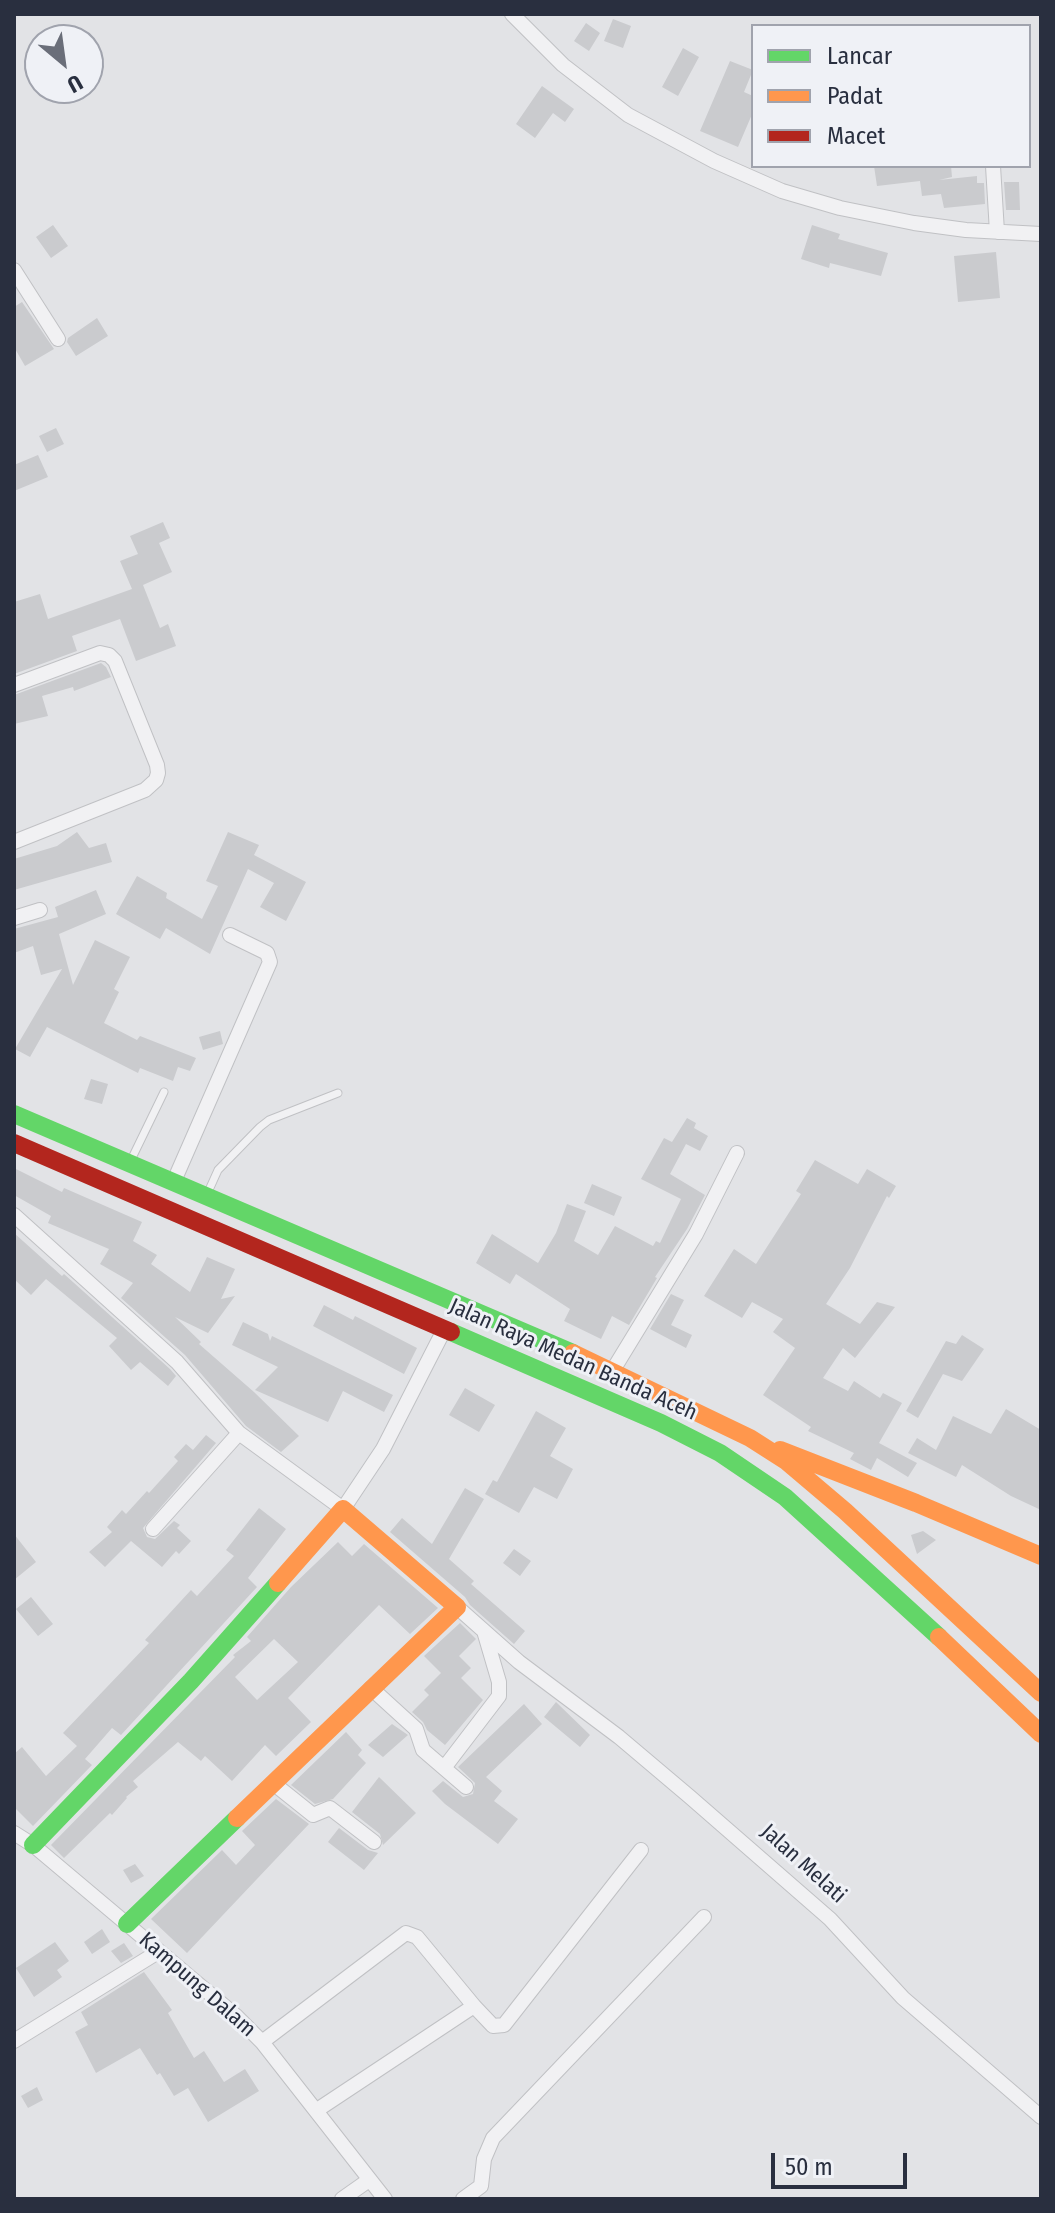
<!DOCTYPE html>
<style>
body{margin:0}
#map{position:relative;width:1055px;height:2213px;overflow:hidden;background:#e2e3e6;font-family:"Fira Sans Condensed",sans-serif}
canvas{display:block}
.frame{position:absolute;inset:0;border:16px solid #292f3f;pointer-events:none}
.legend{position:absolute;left:751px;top:24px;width:280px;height:144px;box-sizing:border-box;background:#eff1f6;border:2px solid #a0a3ad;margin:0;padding:10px 14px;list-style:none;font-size:24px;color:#292f3f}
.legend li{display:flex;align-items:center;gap:16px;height:40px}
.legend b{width:40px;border:2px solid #a0a3ad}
.north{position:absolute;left:24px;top:24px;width:80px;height:80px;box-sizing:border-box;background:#eff1f6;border:2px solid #a0a3ad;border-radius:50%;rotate:151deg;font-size:22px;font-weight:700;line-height:32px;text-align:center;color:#292f3f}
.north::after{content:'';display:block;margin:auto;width:28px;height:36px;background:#6a6e79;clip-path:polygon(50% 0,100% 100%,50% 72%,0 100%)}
.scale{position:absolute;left:771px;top:2153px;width:136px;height:36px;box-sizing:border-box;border:4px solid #292f3f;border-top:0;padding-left:10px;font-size:24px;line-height:28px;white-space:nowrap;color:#292f3f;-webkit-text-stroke:6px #eff1f6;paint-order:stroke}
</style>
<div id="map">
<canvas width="1055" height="2213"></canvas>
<div class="frame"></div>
<ul class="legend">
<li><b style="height:10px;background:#63d668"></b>Lancar</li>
<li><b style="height:10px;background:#ff974d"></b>Padat</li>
<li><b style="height:10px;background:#b3261e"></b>Macet</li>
</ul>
<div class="north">U</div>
<div class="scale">50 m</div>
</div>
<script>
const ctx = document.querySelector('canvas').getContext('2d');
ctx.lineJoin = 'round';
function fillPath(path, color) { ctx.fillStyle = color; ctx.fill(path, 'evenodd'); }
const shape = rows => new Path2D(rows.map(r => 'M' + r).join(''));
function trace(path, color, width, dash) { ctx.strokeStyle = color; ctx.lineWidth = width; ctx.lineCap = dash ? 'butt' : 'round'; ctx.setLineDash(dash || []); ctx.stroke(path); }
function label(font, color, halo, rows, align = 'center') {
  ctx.font = font + ' "Fira Sans Condensed",sans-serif'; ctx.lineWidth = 6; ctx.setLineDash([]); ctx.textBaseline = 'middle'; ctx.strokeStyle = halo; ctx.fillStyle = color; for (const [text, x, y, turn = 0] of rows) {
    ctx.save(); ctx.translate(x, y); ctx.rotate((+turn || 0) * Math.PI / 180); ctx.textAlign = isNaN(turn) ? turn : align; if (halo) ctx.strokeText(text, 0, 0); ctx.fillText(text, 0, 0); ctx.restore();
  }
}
const building = shape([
 [613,19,631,26,623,48,604,41],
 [586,23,600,33,589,51,574,41],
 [683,48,699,57,678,96,662,87],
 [730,61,753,70,744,92,753,96,753,112,738,147,700,131],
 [542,86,574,109,565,122,553,113,535,138,516,124],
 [874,166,909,166,909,168,951,166,952,177,939,180,977,176,977,183,984,183,985,204,944,208,941,194,922,196,920,181,877,186],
 [1004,182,1019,182,1020,210,1006,210],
 [53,225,68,246,51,258,36,237],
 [812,225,840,234,838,239,888,253,881,276,830,263,829,268,801,259],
 [996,252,1000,298,958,302,954,256],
 [22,302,54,349,25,366,14,347,14,307],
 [97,318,108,336,76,356,67,342,68,338],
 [56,428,64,444,47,452,39,436],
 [38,455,48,477,14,491,14,465],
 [163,522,170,538,159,543,172,572,143,585,160,628,168,624,176,646,136,661,120,619,72,636,77,651,14,674,14,602,40,594,48,619,132,589,120,561,138,554,130,536],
 [101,663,106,667,111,677,74,691,73,687,42,696,48,716,14,724,14,695],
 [77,832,89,848,106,843,112,862,14,890,14,859,57,846],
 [228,832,259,845,254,855,306,882,286,921,260,907,274,883,248,869,210,954,166,928,160,939,116,914,137,876,167,893,166,898,202,919,218,886,206,881],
 [96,890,106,914,59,934,73,985,95,940,130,957,114,989,119,992,104,1023,137,1040,140,1036,196,1058,190,1071,178,1067,173,1081,140,1068,138,1073,47,1027,30,1057,15,1049,62,969,41,975,33,946,14,953,14,929,58,917,55,907],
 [220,1031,223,1044,203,1050,199,1037],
 [91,1079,108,1084,102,1104,84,1099],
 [687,1118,696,1123,694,1128,708,1136,700,1151,686,1144,670,1174,705,1195,687,1229,655,1277,657,1278,629,1325,612,1316,601,1339,564,1321,570,1309,516,1274,510,1284,476,1263,492,1234,538,1263,556,1233,567,1204,586,1211,574,1241,598,1255,615,1226,653,1246,656,1241,660,1243,681,1199,641,1179,664,1138,672,1142],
 [815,1160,858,1184,867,1169,896,1186,889,1198,887,1196,850,1268,826,1304,860,1324,877,1302,895,1307,855,1358,843,1348,823,1378,848,1391,854,1381,880,1398,883,1393,902,1403,879,1443,917,1463,908,1477,877,1458,871,1470,850,1459,854,1453,808,1431,811,1427,763,1395,795,1348,773,1332,783,1319,752,1302,742,1318,704,1296,734,1249,756,1264,801,1194,796,1191],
 [14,1168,62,1192,64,1188,142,1222,133,1241,157,1255,151,1264,190,1292,207,1257,235,1269,221,1299,235,1296,208,1333,175,1317,201,1342,199,1344,254,1392,299,1436,281,1452,246,1426,185,1355,121,1298,133,1283,100,1264,109,1249,48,1223,51,1216,14,1195],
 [592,1184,622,1197,614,1216,584,1203],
 [14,1233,62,1276,64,1274,170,1369,176,1376,168,1386,140,1362,131,1370,109,1346,117,1338,46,1279,31,1295,14,1279],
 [671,1294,684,1300,671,1325,692,1335,686,1348,650,1329],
 [324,1305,353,1320,355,1316,417,1348,404,1374,313,1326],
 [243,1322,268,1334,270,1341,272,1336,393,1395,384,1412,343,1391,328,1422,255,1390,278,1367,232,1345],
 [962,1335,984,1349,962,1381,943,1374,918,1418,906,1411,946,1341,956,1344],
 [465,1388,495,1405,479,1432,449,1415],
 [1006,1409,1041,1430,1041,1510,1011,1496,962,1465,956,1477,908,1453,917,1438,936,1450,953,1416,991,1434],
 [536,1411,566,1428,550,1456,573,1469,557,1499,534,1487,519,1513,485,1494,493,1480,497,1482],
 [206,1435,216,1443,143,1528,147,1537,155,1539,174,1521,180,1525,177,1528,191,1541,179,1554,176,1551,162,1567,131,1541,105,1567,89,1552,112,1532,107,1527,122,1510,126,1514,147,1491,149,1493,178,1461,174,1457,186,1444,193,1450],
 [465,1488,484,1499,449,1559,474,1581,471,1584,525,1631,514,1644,470,1605,465,1597,390,1532,402,1518,432,1544],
 [259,1508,286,1529,248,1578,257,1587,121,1735,112,1728,85,1759,92,1765,33,1826,14,1807,14,1754,22,1747,46,1776,77,1746,63,1733,149,1643,145,1640,191,1590,197,1596,234,1556,226,1550],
 [923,1531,936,1540,917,1554,911,1535],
 [14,1534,36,1562,14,1580],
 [338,1542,352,1556,364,1544,438,1608,410,1634,379,1605,288,1698,311,1722,276,1756,265,1745,232,1781,205,1756,201,1761,178,1742,133,1781,138,1787,126,1797,127,1798,112,1815,110,1813,64,1858,51,1845,235,1657,233,1655,251,1641,247,1637,291,1587],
 [274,1639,298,1662,257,1700,235,1677],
 [514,1549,531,1561,520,1576,503,1563],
 [31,1597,53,1624,38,1636,16,1609],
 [460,1623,476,1639,459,1656,471,1668,461,1678,483,1700,445,1745,427,1730,423,1722,412,1712,429,1695,424,1690,441,1673,424,1656],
 [556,1702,590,1735,580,1747,544,1717],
 [524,1704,542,1724,486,1777,502,1791,494,1801,518,1819,498,1844,445,1804,432,1791,443,1781,463,1797,473,1794,475,1783,458,1767],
 [392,1724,408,1735,383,1757,368,1745],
 [346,1732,362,1750,358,1755,366,1763,333,1799,315,1804,291,1785],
 [379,1777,416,1813,383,1845,380,1834,352,1812],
 [276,1799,309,1824,187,1953,151,1919,222,1850,236,1865,255,1845,242,1831],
 [339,1828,368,1850,378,1853,364,1870,328,1842],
 [135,1864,144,1876,131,1883,123,1870],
 [102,1929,110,1942,92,1954,84,1942],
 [55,1942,69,1961,57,1970,62,1977,34,1997,16,1968],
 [124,1943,133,1956,121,1963,111,1951],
 [144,1972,172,2010,168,2013,194,2058,204,2051,224,2082,245,2069,259,2091,208,2122,188,2088,174,2096,160,2073,157,2075,140,2048,96,2073,75,2032,88,2025,81,2012],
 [37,2087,43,2100,28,2108,21,2096]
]);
const lane = shape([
 [132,1158,164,1092],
 [209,1190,218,1170,260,1127,269,1120,338,1093]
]);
const street = shape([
 [512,14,563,65,628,115,714,161,782,191,840,208,914,223,966,230,1041,234],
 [993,166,997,232],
 [14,270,58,339],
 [14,685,100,653,109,655,115,661,157,765,158,773,156,780,145,790,14,842],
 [14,918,40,910],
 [174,1181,270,962,267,953,230,935],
 [14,1215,177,1362,239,1433],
 [613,1370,696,1234,737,1153],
 [153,1529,239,1433,343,1509,383,1449,444,1330],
 [457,1607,519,1662,619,1737,690,1797,830,1919,903,1998,1041,2117],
 [371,1688,416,1729,423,1750,466,1787],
 [444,1768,499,1696,499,1682,484,1631],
 [273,1783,313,1815,330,1808,374,1842],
 [14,1833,33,1845,235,2015,262,2042,385,2199],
 [474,2006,493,2026,504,2025,641,1850],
 [14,2041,158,1952],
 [262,2042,406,1933,417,1937,474,2006,317,2110],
 [342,2199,369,2180],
 [463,2199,481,2186,484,2159,493,2138,704,1917]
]);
const fast = shape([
 [14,1114,573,1353],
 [451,1332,661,1423,720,1453,785,1497,939,1637],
 [33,1845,191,1681,278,1583],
 [127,1924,237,1818]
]);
const slow = shape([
 [573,1353,750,1438,786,1461,845,1511,1041,1693],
 [780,1450,916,1503,1041,1556],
 [939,1637,1041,1734],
 [237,1818,457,1607,343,1509,278,1583]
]);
const jam = shape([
 [14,1143,451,1332]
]);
const streetNames = [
 ["Jalan Raya Medan Banda Aceh",573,1360,24],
 ["Jalan Melati",803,1864,42],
 ["Kampung Dalam",197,1985,41]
];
fillPath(building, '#cacbce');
trace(lane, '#c0c1c4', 9);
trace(street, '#c0c1c4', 16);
trace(lane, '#f1f1f3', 7);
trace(street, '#f1f1f3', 14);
trace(fast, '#63d668', 18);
trace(slow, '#ff974d', 18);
trace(jam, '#b3261e', 18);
label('22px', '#292f3f', '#eff1f6', streetNames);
</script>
